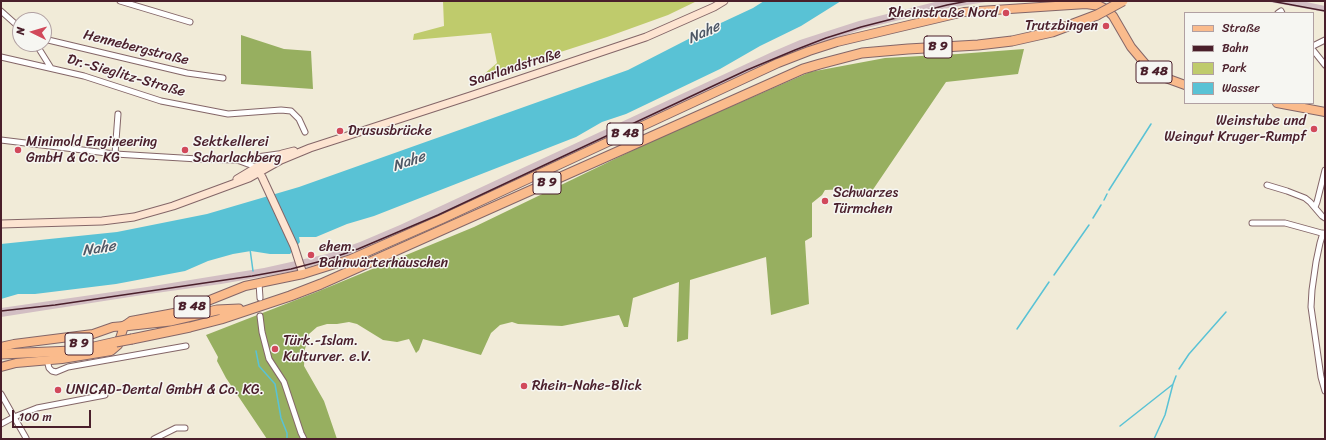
<!DOCTYPE html>
<meta charset="utf-8">
<style>
body{margin:0}
#map{position:relative;width:1326px;height:440px;overflow:hidden;background:#f1ebd8;font-family:Sriracha,sans-serif}
canvas{display:block}
.frame{position:absolute;inset:0;border:2px solid #4a1f2b;pointer-events:none}
.legend{position:absolute;left:1184px;top:12px;width:130px;height:92px;box-sizing:border-box;background:#f6f6f2;border:1px solid #b1a0a2;margin:0;padding:5px 7px;list-style:none;font-size:12px;color:#4a1f2b}
.legend li{display:flex;align-items:center;gap:8px;height:20px}
.legend b{width:20px;border:1px solid #b1a0a2}
.north{position:absolute;left:12px;top:12px;width:40px;height:40px;box-sizing:border-box;background:#f6f6f2;border:1px solid #b1a0a2;border-radius:50%;rotate:275deg;font-size:11px;font-weight:700;line-height:16px;text-align:center;color:#4a1f2b}
.north::after{content:'';display:block;margin:auto;width:14px;height:18px;background:#d1495b;clip-path:polygon(50% 0,100% 100%,50% 72%,0 100%)}
.scale{position:absolute;left:12px;top:410px;width:79px;height:18px;box-sizing:border-box;border:2px solid #4a1f2b;border-top:0;padding-left:5px;font-size:12px;line-height:14px;white-space:nowrap;color:#4a1f2b;-webkit-text-stroke:3px #f6f6f2;paint-order:stroke}
</style>
<div id="map">
<canvas width="1326" height="440"></canvas>
<div class="frame"></div>
<ul class="legend">
<li><b style="height:5px;background:#fabb8c"></b>Straße</li>
<li><b style="height:5px;background:#4a1f2b"></b>Bahn</li>
<li><b style="height:11px;background:#bfcb6c"></b>Park</li>
<li><b style="height:11px;background:#59c2d5"></b>Wasser</li>
</ul>
<div class="north">N</div>
<div class="scale">100 m</div>
</div>
<script>
const ctx = document.querySelector('canvas').getContext('2d');
ctx.lineJoin = 'round';
function fillPath(path, color) { ctx.fillStyle = color; ctx.fill(path, 'evenodd'); }
const shape = rows => new Path2D(rows.map(r => 'M' + r).join(''));
function trace(path, color, width, dash) { ctx.strokeStyle = color; ctx.lineWidth = width; ctx.lineCap = dash ? 'butt' : 'round'; ctx.setLineDash(dash || []); ctx.stroke(path); }
function label(font, color, halo, rows, align = 'center') {
  ctx.font = font + ' Sriracha,sans-serif'; ctx.lineWidth = 3; ctx.setLineDash([]); ctx.textBaseline = 'middle'; ctx.strokeStyle = halo; ctx.fillStyle = color; for (const [text, x, y, turn = 0] of rows) {
    ctx.save(); ctx.translate(x, y); ctx.rotate((+turn || 0) * Math.PI / 180); ctx.textAlign = isNaN(turn) ? turn : align; if (halo) ctx.strokeText(text, 0, 0); ctx.fillText(text, 0, 0); ctx.restore();
  }
}
const industrial = shape([
 [939,1,992,1,948,8,863,29,810,47,439,217,360,251,324,262,295,271,221,284,149,294,1,317,1,308,147,287,264,268,327,254,360,242,400,225,772,52,800,40,859,21],
 [1264,1,1302,1,1325,6,1325,12]
]);
const green = shape([
 [443,1,697,1,668,15,607,37,514,67,476,81,497,63,491,33,413,40,414,34,444,26]
]);
const forest = shape([
 [241,35,284,49,311,51,313,89,241,84],
 [1024,49,1018,74,946,82,872,191,847,189,825,190,822,195,812,203,812,237,805,241,809,304,771,315,766,257,690,280,688,339,677,342,679,282,633,298,628,327,624,327,619,315,562,326,518,324,512,322,500,325,491,333,481,355,423,339,419,350,416,353,409,339,397,342,383,340,357,324,349,322,337,324,327,324,317,327,309,334,305,349,304,366,324,401,337,439,267,439,226,378,217,361,218,357,206,335,319,291,474,227,652,141,810,72,885,58,958,54]
]);
const water = shape([
 [764,1,841,1,801,26,760,46,720,69,626,114,602,122,576,137,374,216,347,224,316,237,299,237,300,242,290,254,270,254,251,251,233,254,208,261,185,271,116,284,35,294,18,294,1,299,1,244,117,232,207,214,299,187,628,70,708,29,753,8]
]);
const stream = shape([
 [1109,190,1151,124],
 [1104,200,1107,194],
 [1093,218,1101,205],
 [250,249,253,271],
 [1054,275,1089,225],
 [1017,329,1049,282],
 [256,351,259,366,275,384,281,418,287,433,287,439],
 [1179,369,1189,354,1226,312],
 [1120,426,1172,385],
 [1154,439,1165,415,1173,384,1176,376]
]);
const street = shape([
 [120,1,190,22],
 [1,11,20,28],
 [1278,13,1281,11,1282,13],
 [44,39,187,73,223,78],
 [36,44,51,68],
 [1313,46,1325,40],
 [1313,50,1325,65],
 [1,57,84,76,161,101,228,114,281,110,291,111,299,119,305,132],
 [1,140,115,154,198,159,236,160,278,154],
 [115,154,118,114],
 [237,160,256,167],
 [1267,185,1287,191,1305,198,1310,202,1322,216,1325,218],
 [1315,207,1317,202,1325,170],
 [1252,223,1285,223,1325,234],
 [1323,233,1320,243,1316,262,1312,290,1311,307,1321,377,1325,391],
 [259,283,260,298],
 [260,316,262,332,269,359,284,382,301,433,304,439],
 [47,360,49,368,52,371,56,372,68,367,186,346],
 [1,394,14,417,1,424],
 [14,417,26,438],
 [14,419,14,417,37,408,105,395],
 [154,439,176,428,185,428]
]);
const secondary = shape([
 [256,167,262,177,294,246,303,274],
 [237,179,267,161,282,154,294,151],
 [1,224,102,221,134,217,173,206,249,178,281,160,310,148,470,96,646,37,714,7,724,1]
]);
const primary = shape([
 [1277,103,1325,112],
 [1,347,14,344,93,334,113,327,124,326,131,321,174,313,185,310,245,286,303,274,351,259,442,219,778,63,809,51,837,42,964,12,1086,4,1100,6,1106,9,1113,16,1131,47,1147,66,1163,77,1185,85],
 [1,367,16,363,62,359,111,351,118,345,124,326]
]);
const highway = shape([
 [124,326,170,321,217,310,239,309],
 [132,339,190,327,221,319,290,296,321,284,803,69,820,64,862,53,908,49,978,45,1012,41,1052,32,1097,15],
 [1,354,72,351,85,349,116,342]
]);
const rail = shape([
 [1271,1,1325,11],
 [1,311,55,305,252,276,291,269,329,259,358,249,438,215,747,70,795,50,826,38,861,27,947,5,968,1]
]);
const highwayBridge = shape([
 [1097,15,1123,1],
 [116,342,132,339]
]);
const markers = [
 [1006,13,4,"#d1495b"],
 [1106,26,4,"#d1495b"],
 [1314,129,4,"#d1495b"],
 [340,131,4,"#d1495b"],
 [18,150,4,"#d1495b"],
 [185,150,4,"#d1495b"],
 [825,201,4,"#d1495b"],
 [311,255,4,"#d1495b"],
 [275,349,4,"#d1495b"],
 [524,386,4,"#d1495b"],
 [58,390,4,"#d1495b"]
];
const shields = [
 [938,47,28],
 [1154,72,36],
 [625,134,36],
 [547,183,28],
 [192,307,36],
 [79,344,28]
];
const shieldNames = [
 ["B 9",938,47],
 ["B 48",1154,72],
 ["B 48",625,134],
 ["B 9",547,183],
 ["B 48",192,307],
 ["B 9",79,344]
];
const poiNames = [
 ["Rheinstraße Nord",998,13,"right"],
 ["Trutzbingen",1098,26,"right"],
 ["Weinstube und",1306,121,"right"],
 ["Weingut Kruger-Rumpf",1306,137,"right"],
 ["Drususbrücke",348,131],
 ["Minimold Engineering",26,142],
 ["GmbH & Co. KG",26,158],
 ["Sektkellerei",193,142],
 ["Scharlachberg",193,158],
 ["Schwarzes",833,193],
 ["Türmchen",833,209],
 ["ehem.",319,247],
 ["Bahnwärterhäuschen",319,263],
 ["Türk.-Islam.",283,341],
 ["Kulturver. e.V.",283,357],
 ["Rhein-Nahe-Blick",532,386],
 ["UNICAD-Dental GmbH & Co. KG.",66,390]
];
const streetNames = [
 ["Hennebergstraße",136,48,14],
 ["Saarlandstraße",515,68,-18],
 ["Dr.-Sieglitz-Straße",126,76,16]
];
const waterNames = [
 ["Nahe",704,33,-25],
 ["Nahe",409,162,-19],
 ["Nahe",99,249,-9]
];
fillPath(industrial, '#d2bec3');
fillPath(green, '#bfcb6c');
fillPath(forest, '#97af60');
fillPath(water, '#59c2d5');
trace(stream, '#59c2d5', 1.5);
trace(street, '#846668', 7);
trace(secondary, '#846668', 9);
trace(primary, '#846668', 10);
trace(highway, '#846668', 11);
trace(street, '#fff', 5);
trace(secondary, '#fde4d1', 7);
trace(primary, '#fabb8c', 8);
trace(highway, '#fabb8c', 9);
trace(rail, '#4a1f2b', 1.5);
trace(highwayBridge, '#846668', 11, []);
trace(highwayBridge, '#fabb8c', 9);
for (const [x, y, r, color] of markers) { const dot = new Path2D(); dot.arc(x, y, r, 0, 2 * Math.PI); ctx.fillStyle = color; ctx.fill(dot); trace(dot, '#f6f6f2', 1.5); }
for (const [x, y, w] of shields) { const box = new Path2D(); box.roundRect(x - w / 2, y - 11, w, 22, 3); ctx.fillStyle = '#f6f6f2'; ctx.fill(box); trace(box, '#4a1f2b', 1); }
label('bold 13px', '#4a1f2b', null, shieldNames);
label('14px', '#4a1f2b', '#f6f6f2', poiNames, 'left');
label('14px', '#4a1f2b', '#f6f6f2', streetNames);
label('italic 15px', '#4f5866', '#f6f6f2', waterNames);
</script>
